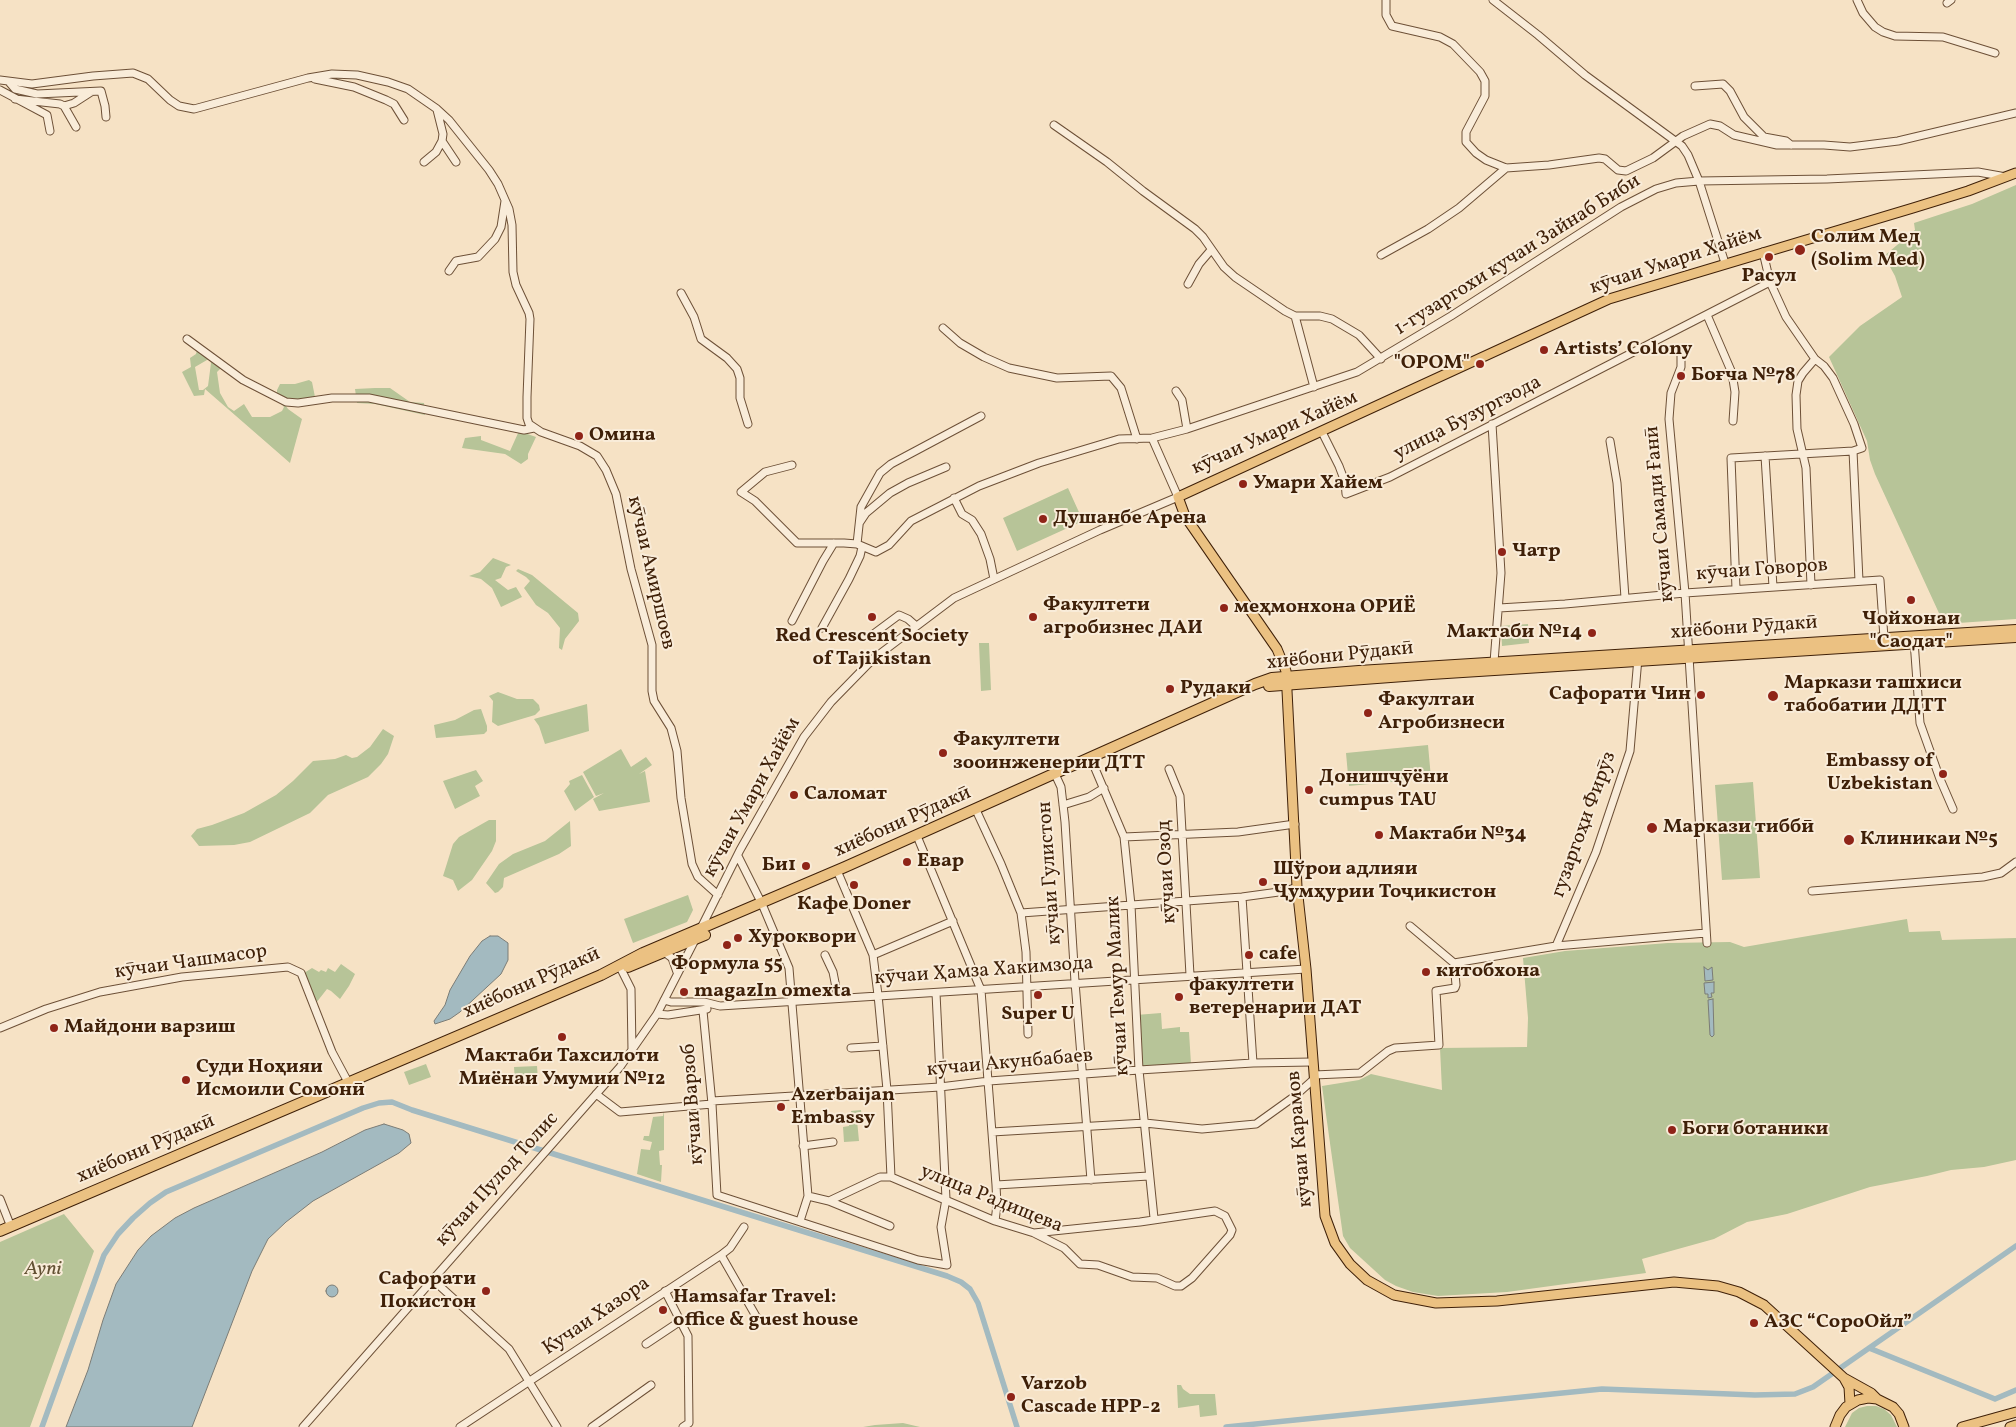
<!DOCTYPE html>
<meta charset="utf-8">
<style>
body{margin:0}
canvas{display:block;background:#f6e2c5}
</style>
<canvas width="2016" height="1427"></canvas>
<script>
const ctx = document.querySelector('canvas').getContext('2d');
ctx.lineJoin = 'round';
function fillPath(path, color) { ctx.fillStyle = color; ctx.fill(path, 'evenodd'); }
const shape = rows => new Path2D(rows.map(r => 'M' + r).join(''));
function trace(path, color, width, dash) { ctx.strokeStyle = color; ctx.lineWidth = width; ctx.lineCap = dash ? 'butt' : 'round'; ctx.setLineDash(dash || []); ctx.stroke(path); }
function label(font, color, halo, rows, align = 'center') {
  ctx.font = font + ' Vollkorn,serif'; ctx.lineWidth = 4; ctx.setLineDash([]); ctx.textBaseline = 'middle'; ctx.strokeStyle = halo; ctx.fillStyle = color; for (const [text, x, y, turn = 0] of rows) {
    ctx.save(); ctx.translate(x, y); ctx.rotate((+turn || 0) * Math.PI / 180); ctx.textAlign = isNaN(turn) ? turn : align; if (halo) ctx.strokeText(text, 0, 0); ctx.fillText(text, 0, 0); ctx.restore();
  }
}
const green = shape([
 [2016,185,2016,619,1944,624,1875,474,1870,460,1867,441,1829,357,1860,326,1902,297,1895,276,1884,256,1915,230,1914,223,1972,204],
 [197,350,223,366,217,372,220,393,228,407,234,411,244,404,252,417,270,417,282,411,284,407,277,398,277,390,280,384,295,384,309,380,312,382,316,402,283,402,288,409,302,419,290,463,205,389,204,395,194,396,182,372,191,367,190,358,196,354],
 [207,360,210,360,211,363,208,386,203,390,199,390,195,367],
 [375,388,390,388,410,402,424,403,425,415,375,404,357,403,355,389],
 [519,431,536,437,528,454,528,459,521,464,505,454,462,448,465,438,481,436,481,440,510,451],
 [1068,488,1083,521,1017,551,1003,518],
 [493,558,511,565,506,567,501,578,495,580,508,590,516,587,522,597,501,607,492,588,481,579,469,576,480,572],
 [518,569,532,575,578,613,579,621,565,639,562,650,559,648,560,628,548,613,536,605,524,588,530,581,526,577,516,571],
 [1528,624,1529,643,1502,646,1501,626],
 [979,643,989,643,991,690,981,691],
 [498,692,517,699,533,699,539,705,540,710,535,715,498,726,492,722,493,701,489,696],
 [587,704,589,731,545,744,539,726,534,719],
 [481,709,487,726,487,731,484,734,436,738,434,725,455,720,474,710],
 [383,729,394,736,388,754,381,764,368,777,328,795,310,813,250,842,234,845,199,846,191,836,197,829,212,825,244,813,276,795,293,781,313,761,335,759,346,755,352,758,357,757,370,747],
 [1428,745,1431,778,1349,786,1346,753],
 [621,749,631,767,646,757,652,765,639,774,645,771,650,802,599,811,593,799,604,793,596,796,583,772],
 [476,770,483,781,475,786,480,796,455,809,443,781],
 [582,775,594,797,575,811,564,791,570,784,569,781],
 [1753,782,1760,878,1722,880,1715,785],
 [489,820,496,820,496,841,492,851,472,880,458,891,453,880,443,876,453,844,459,837],
 [570,821,571,846,559,854,504,878,503,887,498,892,495,893,486,883,499,864,513,854,545,841],
 [688,895,693,910,687,922,633,943,624,919],
 [1907,919,1909,932,1940,931,1942,940,2016,938,2016,1160,1984,1167,1951,1170,1927,1176,1870,1187,1787,1214,1747,1222,1714,1239,1642,1259,1646,1273,1507,1292,1438,1296,1413,1292,1396,1286,1385,1280,1350,1248,1343,1236,1322,1086,1359,1080,1371,1074,1442,1090,1440,1048,1527,1047,1528,1018,1523,958,1565,951,1668,943,1730,942,1744,947],
 [341,964,355,974,349,986,340,999,331,991,327,989,316,1003,301,975,312,968,319,972,321,970,326,972,328,968,335,972],
 [1161,1013,1162,1029,1180,1027,1180,1032,1189,1032,1191,1064,1140,1068,1136,1015],
 [426,1064,431,1077,409,1085,404,1072],
 [537,1066,538,1080,515,1081,514,1067],
 [861,1110,862,1119,857,1120,859,1141,844,1142,843,1127,849,1126,849,1120,852,1119,851,1111],
 [664,1111,664,1150,659,1151,660,1165,662,1165,661,1182,637,1174,641,1149,650,1150,652,1142,643,1140,644,1136,649,1136,653,1117,663,1116],
 [64,1214,94,1251,30,1427,0,1427,0,1242],
 [1177,1385,1181,1385,1183,1389,1190,1394,1215,1394,1217,1415,1200,1417,1199,1405,1178,1408],
 [1867,1406,1876,1406,1884,1409,1891,1415,1897,1427,1845,1427,1852,1413,1859,1408],
 [903,1423,920,1427,863,1427,875,1425]
]);
const water = shape([
 [490,936,498,936,508,943,508,960,501,974,460,1012,450,1019,435,1024,434,1021,445,1005,450,990,470,956,482,941,490,936],
 [1704,967,1708,970,1712,967,1713,980,1705,981,1704,967],
 [1714,982,1714,993,1711,993,1712,997,1708,998,1708,994,1705,994,1704,983,1714,982],
 [1713,999,1714,1035,1712,1037,1710,1035,1708,1000,1713,999],
 [384,1124,403,1130,409,1134,411,1143,399,1153,313,1201,286,1222,268,1239,252,1271,192,1427,66,1427,88,1370,103,1320,116,1284,138,1250,151,1236,175,1218,194,1208,322,1152,365,1130,384,1124],
 '326 1291a6 6 0 1 1 12 0a6 6 0 1 1-12 0Z'
]);
const canal = shape([
 [1869,1348,1995,1399,2016,1390],
 [42,1427,104,1255,118,1234,133,1218,150,1203,166,1192,363,1108,379,1103,392,1102,412,1110,947,1276,961,1282,970,1289,978,1303,1017,1427],
 [1226,1427,1602,1389,1755,1395,1795,1394,1813,1387,2016,1246]
]);
const minor = shape([
 [1386,0,1386,15,1392,26,1440,37,1453,44,1480,72,1485,81,1485,96,1466,132,1466,142,1476,153,1486,160,1506,168,1549,165,1599,158,1605,159,1618,170,1626,171,1653,158,1683,136,1710,124,1720,126,1734,135,1777,145,1824,145,1850,147,1898,141,2016,113],
 [1493,0,1538,35,1585,75,1682,146,1688,155,1699,181,1725,263],
 [1857,0,1863,13,1875,27,1883,32,1895,36,1943,37,1995,53],
 [1947,3,1951,0],
 [315,79,354,87,386,100,394,104,404,120],
 [0,80,32,84,93,76,133,73,148,79,170,100,179,106,194,109,308,78,332,74,357,75,388,82,408,89,437,109,449,120,489,170,498,184,509,209,512,225,513,272,516,285,529,313,530,319,527,397,527,418,529,424,541,432,580,446,597,456,606,470,616,494,631,569,652,645,652,691,654,701,671,728,677,751,681,798,692,864,698,877,718,895],
 [9,82,15,89,37,94,101,91,105,106,106,117],
 [1695,86,1723,84,1730,91,1744,117,1764,137,1786,141,1791,145],
 [0,90,47,115,50,131],
 [15,99,60,104,64,106,74,103,91,92],
 [64,106,76,127],
 [1054,125,1107,162,1143,191,1195,229,1203,237,1224,267,1235,277,1285,311,1295,316,1320,316,1332,319,1359,335,1381,359],
 [442,141,456,162],
 [424,162,436,152,442,141,443,134,437,110],
 [1381,255,1428,229,1459,208,1506,168],
 [449,271,456,261,478,257,495,239,501,227,505,201],
 [1188,284,1199,264,1211,250],
 [681,293,694,317,701,339,727,358,737,369,740,378,740,398,748,424],
 [1707,315,1732,373,1735,392,1733,421],
 [1295,316,1314,387],
 [943,328,960,343,984,357,1009,368,1057,378,1111,376,1121,388,1137,439],
 [187,339,243,380,286,402,298,403,332,398,369,398,524,430,534,428],
 [1681,355,1681,367,1671,393,1669,419,1685,593,1707,943],
 [1176,391,1182,400,1187,429],
 [1492,424,1501,573,1494,662],
 [1322,432,1339,466,1345,482,1346,494,1390,477,1770,282],
 [1610,441,1617,483,1625,598],
 [1853,451,1859,581],
 [1765,456,1773,587],
 [792,465,765,472,741,492,755,501,797,543,844,543,857,544,876,552,889,545,911,521,979,486,1039,463,1119,439,1152,438,1187,429,1357,372,1451,316,1621,207,1656,189,1676,183,1699,181,1827,179,1978,172,2006,177],
 [954,498,962,514,972,520,981,534,990,559,994,579],
 [860,522,866,513,890,493,908,483,946,467],
 [857,544,861,507,880,473,891,464,981,416],
 [1811,585,1806,468,1797,429,1796,395,1798,381,1803,373,1815,359],
 [1736,589,1731,458,1853,451,1862,448,1854,424,1833,378,1824,366,1815,359,1786,317,1770,282,1763,252],
 [1499,608,1565,604,1685,593,1880,580,1884,638],
 [792,621,823,561,834,543],
 [822,628,849,579,860,556,862,547],
 [872,635,899,615,908,619,916,626],
 [1914,641,1920,723,1940,779,1953,809],
 [1091,759,1124,837,1131,905,1139,1070,1154,1218],
 [1169,769,1180,796,1190,975],
 [1055,774,1061,787,1065,822,1075,982,1091,1180],
 [1063,805,1089,797,1104,788],
 [976,810,1001,864,1021,913,1026,952,1028,1034],
 [917,836,981,990,996,1185,997,1205,995,1221],
 [1124,837,1238,832,1295,824],
 [738,856,762,904,789,968,808,1196,800,1221],
 [839,875,873,955,878,995,887,1090,891,1177],
 [1812,891,1983,877,2001,873,2016,862],
 [1242,897,1253,1063],
 [1021,913,1242,897,1286,891,1297,887],
 [1410,926,1454,963,1556,946,1706,933],
 [701,928,740,850,804,737,831,702,873,659,954,598,1100,530,1178,497,1152,438],
 [1556,946,1596,852,1630,751,1638,658],
 [664,952,672,958,677,972],
 [825,955,833,972,838,998],
 [873,955,953,921],
 [619,965,631,989,632,1051],
 [664,1000,671,1002,704,1002,720,1006,1306,969],
 [703,1011,712,1104,717,1195,918,1260,947,1265,941,1227,946,1199,936,993],
 [657,1014,668,1015,707,1009],
 [0,1028,46,1009,100,992,182,977,288,967,301,973,332,1052,348,1082],
 [851,1048,883,1046],
 [1314,1075,1360,1073,1388,1051,1395,1048,1439,1045,1436,991,1455,988,1456,985,1454,963],
 [596,1094,620,1112,712,1104],
 [712,1101,940,1087,989,1081,1139,1070,1253,1063,1312,1062],
 [992,1132,1145,1123,1202,1129,1256,1124,1295,1096,1314,1079],
 [803,1146,833,1142],
 [996,1185,1149,1176],
 [808,1196,829,1201,890,1226],
 [0,1199,11,1227],
 [829,1201,880,1177,891,1177,995,1221,1034,1233,1064,1248,1080,1264,1098,1265,1132,1277,1157,1278,1175,1286,1181,1286,1192,1278,1230,1235,1232,1230,1225,1216,1215,1211,1208,1212,1140,1222,1034,1233],
 [721,1255,757,1318],
 [432,1279,509,1349,557,1427],
 [665,1291,688,1336,689,1423,683,1427],
 [646,1344,679,1322],
 [303,1427,620,1067,657,1014,696,938],
 [460,1427,721,1255,730,1248,744,1227],
 [592,1427,651,1385]
]);
const major = shape([
 [1844,1378,1849,1387,1850,1404],
 [1877,1399,1871,1393,1844,1378,1764,1305,1739,1292,1718,1286,1674,1282,1497,1301,1436,1303,1394,1295,1367,1280,1350,1264,1335,1243,1325,1216,1306,969,1297,887,1286,671,1277,649,1185,516,1178,497,1609,299,1913,208,1968,191,2016,173],
 [1835,1427,1840,1415,1846,1407,1858,1400,1868,1398,1877,1399,1893,1407,1899,1414,1904,1427],
 [1962,1427,2016,1412],
 [2010,1427,2016,1425]
]);
const highway = shape([
 [1269,686,1431,674,2016,637],
 [628,967,705,935],
 [0,1231,601,975,643,953,845,867,1255,684,1272,678,1359,671,2016,630]
]);
const markers = [
 [1800,250,6,"#8f2418"],
 [1769,257,5,"#8f2418"],
 [1544,350,5,"#8f2418"],
 [1480,364,5,"#8f2418"],
 [1681,376,5,"#8f2418"],
 [579,436,5,"#8f2418"],
 [1243,484,5,"#8f2418"],
 [1043,519,5,"#8f2418"],
 [1502,552,5,"#8f2418"],
 [1911,600,5,"#8f2418"],
 [1224,608,5,"#8f2418"],
 [872,617,5,"#8f2418"],
 [1033,617,5,"#8f2418"],
 [1592,633,5,"#8f2418"],
 [1170,689,5,"#8f2418"],
 [1701,695,5,"#8f2418"],
 [1773,696,6,"#8f2418"],
 [1368,713,5,"#8f2418"],
 [943,753,5,"#8f2418"],
 [1943,774,5,"#8f2418"],
 [1309,790,5,"#8f2418"],
 [794,795,5,"#8f2418"],
 [1652,828,6,"#8f2418"],
 [1379,835,5,"#8f2418"],
 [1849,840,6,"#8f2418"],
 [907,862,5,"#8f2418"],
 [806,866,5,"#8f2418"],
 [1263,882,5,"#8f2418"],
 [854,885,5,"#8f2418"],
 [738,938,5,"#8f2418"],
 [727,945,5,"#8f2418"],
 [1249,955,5,"#8f2418"],
 [1426,972,5,"#8f2418"],
 [684,992,5,"#8f2418"],
 [1038,995,5,"#8f2418"],
 [1179,997,5,"#8f2418"],
 [54,1028,5,"#8f2418"],
 [562,1037,5,"#8f2418"],
 [186,1080,5,"#8f2418"],
 [781,1107,5,"#8f2418"],
 [1672,1130,5,"#8f2418"],
 [486,1291,5,"#8f2418"],
 [663,1310,5,"#8f2418"],
 [1754,1323,5,"#8f2418"],
 [1011,1397,5,"#8f2418"]
];
const poiNames = [
 ["Солим Мед",1811,238],
 ["(Solim Med)",1811,261],
 ["Расул",1769,277,"center"],
 ["Artists’ Colony",1554,350],
 ["\"OPOM\"",1470,364,"right"],
 ["Боғча №78",1691,376],
 ["Омина",589,436],
 ["Умари Хайем",1253,484],
 ["Душанбе Арена",1053,519],
 ["Чатр",1512,552],
 ["Факултети",1043,606],
 ["агробизнес ДАИ",1043,629],
 ["меҳмонхона ОРИЁ",1234,608],
 ["Чойхонаи",1911,620,"center"],
 ["\"Саодат\"",1911,643,"center"],
 ["Мактаби №14",1582,633,"right"],
 ["Red Crescent Society",872,637,"center"],
 ["of Tajikistan",872,660,"center"],
 ["Маркази ташхиси",1784,684],
 ["табобатии ДДТТ",1784,707],
 ["Рудаки",1180,689],
 ["Сафорати Чин",1691,695,"right"],
 ["Факултаи",1378,701],
 ["Агробизнеси",1378,724],
 ["Факултети",953,741],
 ["зооинженерии ДТТ",953,764],
 ["Embassy of",1933,762,"right"],
 ["Uzbekistan",1933,785,"right"],
 ["Донишҷӯёни",1319,778],
 ["cumpus TAU",1319,801],
 ["Саломат",804,795],
 ["Маркази тиббӣ",1663,828],
 ["Мактаби №34",1389,835],
 ["Клиникаи №5",1860,840],
 ["Евар",917,862],
 ["Би1",796,866,"right"],
 ["Шўрои адлияи",1273,870],
 ["Ҷумҳурии Тоҷикистон",1273,893],
 ["Кафе Doner",854,905,"center"],
 ["Хуроквори",748,938],
 ["cafe",1259,955],
 ["Формула 55",727,965,"center"],
 ["китобхона",1436,972],
 ["факултети",1189,986],
 ["ветеренарии ДАТ",1189,1009],
 ["magazIn omexta",694,992],
 ["Super U",1038,1015,"center"],
 ["Майдони варзиш",64,1028],
 ["Мактаби Тахсилоти",562,1057,"center"],
 ["Миёнаи Умумии №12",562,1080,"center"],
 ["Суди Ноҳияи",196,1068],
 ["Исмоили Сомонӣ",196,1091],
 ["Azerbaijan",791,1096],
 ["Embassy",791,1119],
 ["Боги ботаники",1682,1130],
 ["Сафорати",476,1280,"right"],
 ["Покистон",476,1303,"right"],
 ["Hamsafar Travel:",673,1298],
 ["office & guest house",673,1321],
 ["АЗС “СороОйл”",1764,1323],
 ["Varzob",1021,1385],
 ["Cascade HPP-2",1021,1408]
];
const streetNames = [
 ["1-гузаргохи кучаи Зайнаб Биби",1518,256,-32],
 ["кӯчаи Умари Хайём",1676,262,-18],
 ["улица Бузургзода",1468,419,-27],
 ["кӯчаи Умари Хайём",1275,434,-24],
 ["кӯчаи Самади Ғанӣ",1661,514,-95],
 ["кӯчаи Говоров",1762,571,-4],
 ["кӯчаи Амиршоев",650,573,77],
 ["хиёбони Рӯдакӣ",1744,629,-4],
 ["хиёбони Рӯдакӣ",1340,657,-6],
 ["кӯчаи Умари Хайём",753,798,-61],
 ["хиёбони Рӯдакӣ",903,823,-24],
 ["гузаргоҳи Фирӯз",1585,825,-70],
 ["кӯчаи Озод",1168,872,-93],
 ["кӯчаи Гулистон",1051,873,-94],
 ["кӯчаи Чашмасор",191,963,-8],
 ["кӯчаи Ҳамза Хакимзода",984,972,-4],
 ["хиёбони Рӯдакӣ",532,984,-24],
 ["кӯчаи Темур Малик",1119,986,-93],
 ["кӯчаи Акунбабаев",1010,1064,-5],
 ["кӯчаи Варзоб",694,1104,-94],
 ["кӯчаи Карамов",1301,1139,-95],
 ["хиёбони Рӯдакӣ",146,1150,-23],
 ["кӯчаи Пулод Толис",498,1180,-48],
 ["улица Радищева",991,1200,22],
 ["Кучаи Хазора",597,1317,-34]
];
const parkNames = [
 ["Ayni",43,1270]
];
fillPath(green, '#b7c498');
fillPath(water, '#a3bac0');
trace(water, '#7b7c76', 1);
trace(canal, '#a3bac0', 5.5);
trace(minor, '#6d5037', 9);
trace(major, '#3f2008', 11);
trace(highway, '#3f2008', 12);
trace(minor, '#f9ecd9', 7);
trace(major, '#ebc182', 9);
trace(highway, '#ebc182', 10);
for (const [x, y, r, color] of markers) { const dot = new Path2D(); dot.arc(x, y, r, 0, 2 * Math.PI); ctx.fillStyle = color; ctx.fill(dot); trace(dot, '#f9ecd9', 2); }
label('bold 20px', '#3f2008', '#f9ecd9', poiNames, 'left');
label('20px', '#3f2008', '#f9ecd9', streetNames);
label('italic 20px', '#635133', '#f9ecd9', parkNames);
</script>
